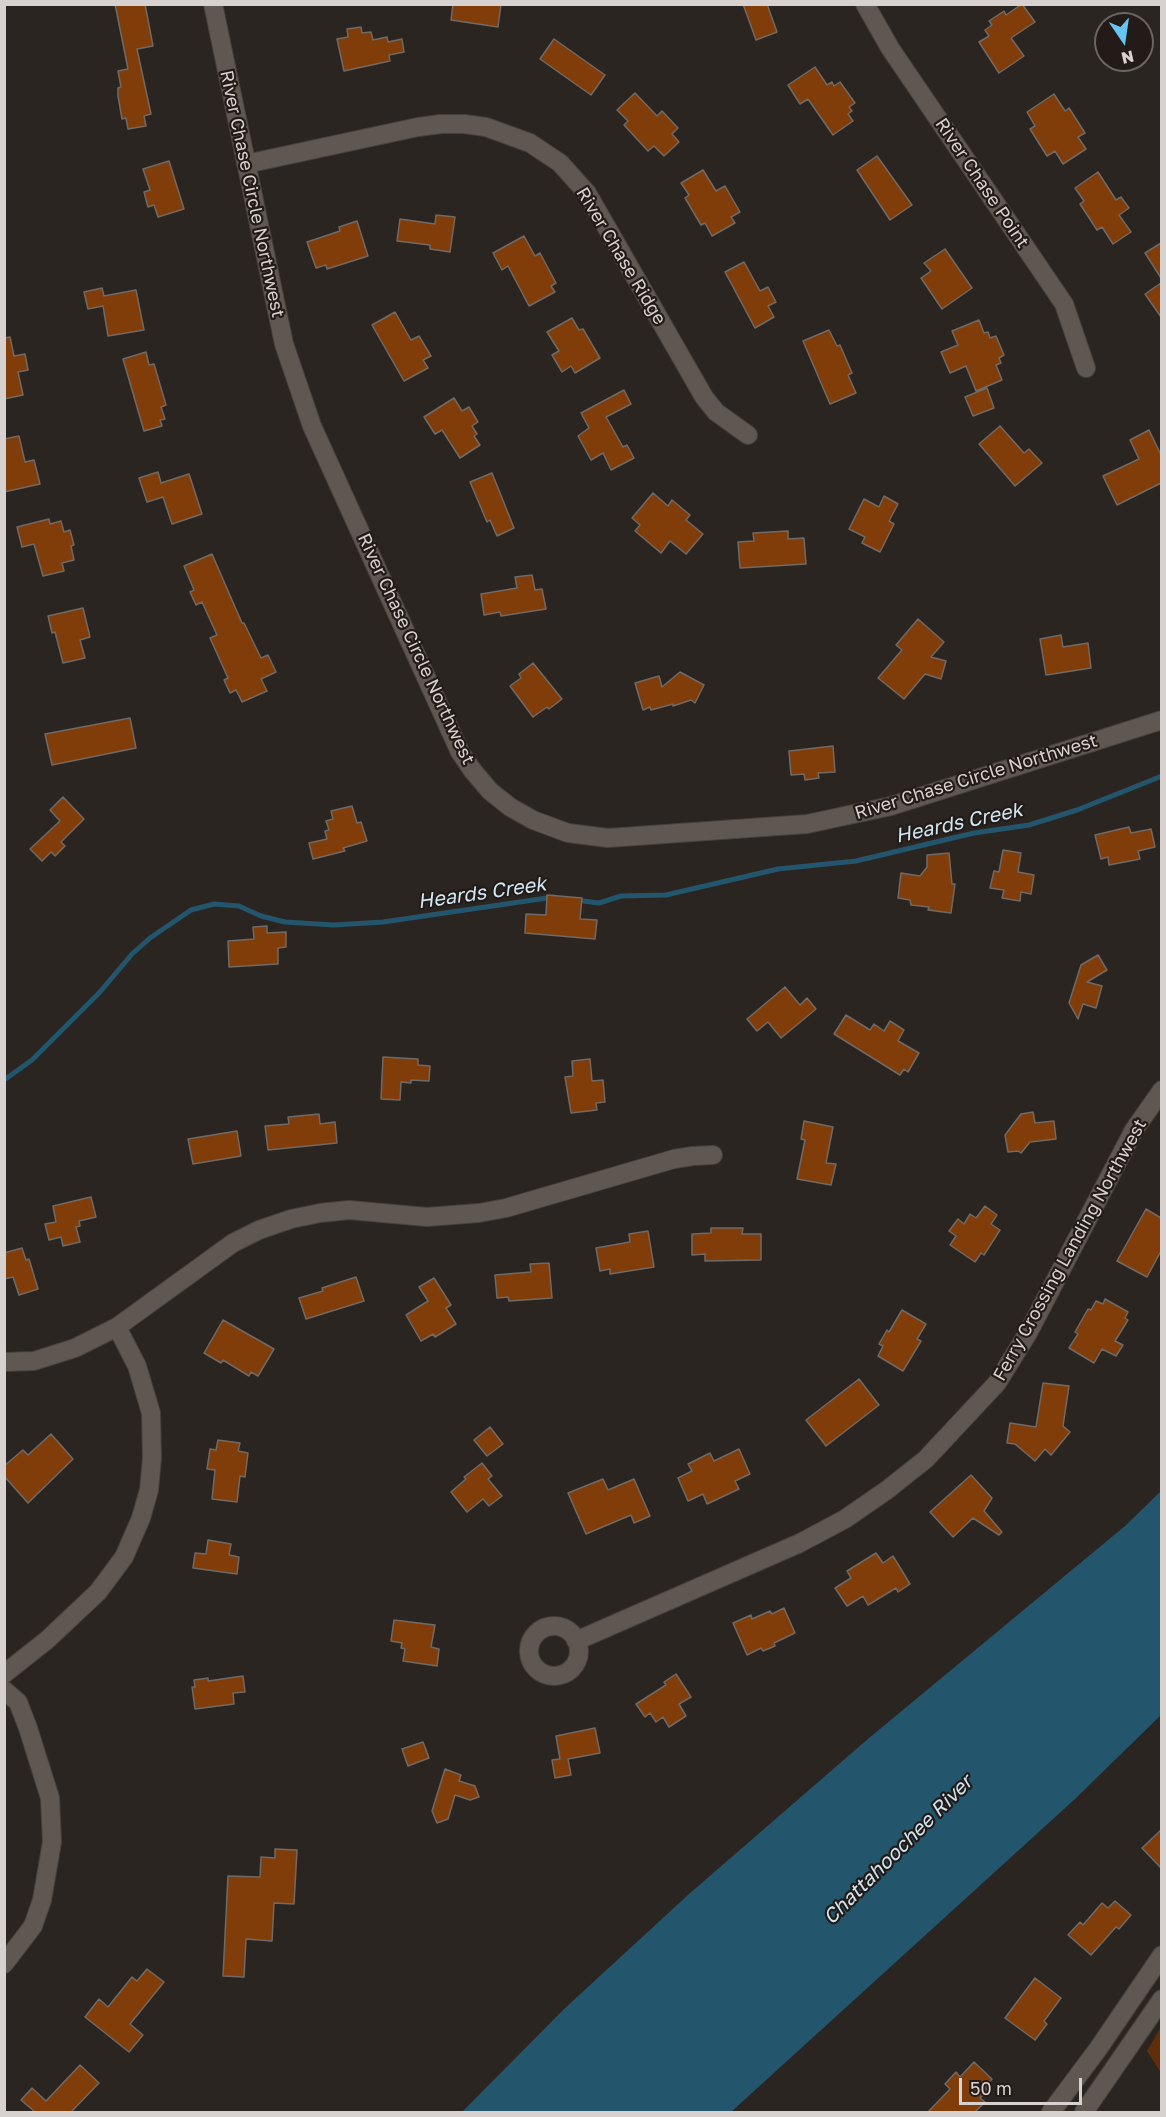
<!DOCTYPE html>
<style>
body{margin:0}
#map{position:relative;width:1166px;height:2117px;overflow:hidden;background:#2b2521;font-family:"Golos Text",sans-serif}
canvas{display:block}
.frame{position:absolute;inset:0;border:6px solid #d7d2d0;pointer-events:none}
.north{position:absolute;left:1094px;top:12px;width:60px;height:60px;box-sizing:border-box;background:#221b18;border:2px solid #6a6462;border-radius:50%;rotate:167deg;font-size:16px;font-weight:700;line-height:24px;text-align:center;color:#d7d2d0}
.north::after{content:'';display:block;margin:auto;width:21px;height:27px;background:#67c4f0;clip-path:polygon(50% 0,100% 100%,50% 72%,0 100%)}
.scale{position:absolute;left:959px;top:2078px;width:123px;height:27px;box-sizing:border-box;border:3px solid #d7d2d0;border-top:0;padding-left:8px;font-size:18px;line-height:21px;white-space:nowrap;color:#d7d2d0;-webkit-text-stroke:4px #221b18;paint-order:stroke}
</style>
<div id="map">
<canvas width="1166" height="2117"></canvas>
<div class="frame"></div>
<div class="north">N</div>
<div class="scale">50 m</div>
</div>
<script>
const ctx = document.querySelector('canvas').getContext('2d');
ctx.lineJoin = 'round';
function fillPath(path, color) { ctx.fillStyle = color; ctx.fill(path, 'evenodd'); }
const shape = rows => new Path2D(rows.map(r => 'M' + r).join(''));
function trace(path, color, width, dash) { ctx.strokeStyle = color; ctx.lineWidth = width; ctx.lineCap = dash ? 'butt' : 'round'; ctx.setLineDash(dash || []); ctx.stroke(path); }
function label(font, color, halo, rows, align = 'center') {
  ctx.font = font + ' "Golos Text",sans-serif'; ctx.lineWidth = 4.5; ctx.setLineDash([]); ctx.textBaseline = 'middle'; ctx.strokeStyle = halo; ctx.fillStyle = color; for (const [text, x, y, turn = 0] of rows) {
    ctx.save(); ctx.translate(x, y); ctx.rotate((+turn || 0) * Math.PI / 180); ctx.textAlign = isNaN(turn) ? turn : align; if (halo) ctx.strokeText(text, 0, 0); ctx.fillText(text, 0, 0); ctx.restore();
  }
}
const green = shape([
 [1161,2027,1161,2073,1147,2051]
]);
const water = shape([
 [1161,1491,1161,1715,1075,1799,731,2112,462,2112,564,2009,689,1894,869,1738,1125,1526]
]);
const stream = shape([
 [575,900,599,903,621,896,666,895,778,869,856,861,974,833,1029,825,1077,810,1162,776],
 [4,1080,32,1060,100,992,132,954,150,938,191,910,214,904,239,906,261,916,285,922,334,925,383,922,554,897]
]);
const building = shape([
 [115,4,145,4,153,46,137,49,151,114,144,116,146,126,128,129,126,118,122,119,118,96,118,88,121,87,118,71,128,69,115,4],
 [453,4,501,4,498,27,451,20,453,4],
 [743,4,767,4,777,32,756,40,743,4],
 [1022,4,1035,22,1011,38,1024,56,999,73,979,42,989,36,985,30,992,25,989,21,1004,11,1006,15,1022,4],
 [361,27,362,33,371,32,373,40,387,37,388,42,402,39,404,52,389,55,390,61,344,71,337,39,348,37,347,29,361,27],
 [554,39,605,75,591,95,540,59,554,39],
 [815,67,827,85,832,82,834,86,840,82,855,103,849,107,852,111,848,114,853,121,833,135,808,99,800,104,788,85,815,67],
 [635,93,657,116,662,111,678,128,672,134,679,142,664,156,654,146,648,151,624,125,628,121,617,110,635,93],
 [1054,94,1065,111,1069,108,1085,133,1078,137,1086,149,1063,164,1055,151,1047,156,1030,129,1035,126,1027,112,1054,94],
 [877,156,912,205,890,220,857,170,877,156],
 [169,161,184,209,158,217,154,205,148,207,144,192,150,190,143,169,169,161],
 [703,170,716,191,725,186,740,212,731,217,735,223,712,236,705,223,701,225,685,198,689,195,681,183,703,170],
 [1098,172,1116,200,1121,197,1129,208,1119,215,1131,232,1113,244,1102,227,1097,230,1080,204,1084,201,1075,188,1098,172],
 [436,215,455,217,450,252,430,249,430,245,397,241,400,219,435,224,436,215],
 [357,221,368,256,327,269,326,265,316,268,307,242,340,231,339,227,357,221],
 [524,236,535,256,540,253,556,283,551,286,555,292,529,306,508,266,502,270,493,253,524,236],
 [1161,243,1161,278,1145,253,1161,243],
 [945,249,972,288,942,309,921,278,931,271,924,263,945,249],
 [744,262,760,291,768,287,776,302,768,306,774,317,755,328,725,272,744,262],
 [1161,283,1161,317,1145,294,1161,283],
 [102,288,104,296,136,290,144,330,108,336,103,306,88,309,84,292,102,288],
 [395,312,411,340,419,336,431,356,423,360,428,368,404,381,372,325,395,312],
 [572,318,579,330,583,329,600,358,575,373,571,366,562,372,552,355,559,351,547,332,572,318],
 [979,320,984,333,988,332,990,338,996,336,1004,355,999,358,1001,363,996,365,1002,380,976,391,966,366,950,373,941,352,958,345,952,331,979,320],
 [829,330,837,346,840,345,852,373,848,375,856,393,830,404,803,341,829,330],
 [10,337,14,356,25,354,28,370,18,372,23,395,4,399,4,338,10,337],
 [146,352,149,365,154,364,166,405,161,407,165,419,160,420,162,426,144,431,123,359,146,352],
 [987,388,994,408,973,416,965,397,987,388],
 [624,390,631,404,606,417,623,447,627,445,634,458,611,470,603,453,591,460,578,436,589,428,581,413,624,390],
 [454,398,462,411,469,407,478,422,472,426,477,434,474,436,480,445,460,458,442,430,435,434,424,417,454,398],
 [1000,426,1024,453,1029,449,1042,463,1015,486,979,444,1000,426],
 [1149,430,1161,455,1161,483,1117,505,1103,476,1139,459,1130,440,1149,430],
 [19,436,25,462,34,460,40,484,4,492,4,439,19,436],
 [158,472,161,483,189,474,202,514,172,524,163,497,147,502,139,478,158,472],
 [492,473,514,528,497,536,490,520,487,522,470,482,492,473],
 [653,493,668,506,672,500,690,515,686,520,703,534,686,554,670,541,661,553,635,531,640,525,632,518,653,493],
 [884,496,898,504,889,521,894,524,880,552,862,543,865,537,849,529,864,499,879,507,884,496],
 [49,519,50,524,61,521,64,532,70,530,74,545,71,546,74,560,62,563,64,571,43,576,34,544,22,547,17,527,49,519],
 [788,531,788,539,804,538,806,564,740,568,738,542,754,541,753,533,788,531],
 [212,554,242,623,244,623,261,658,268,655,276,672,261,679,267,691,242,702,236,690,230,693,224,680,228,678,210,638,217,635,202,602,196,605,190,592,194,590,184,566,212,554],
 [532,575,535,590,542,589,546,609,501,616,500,612,484,615,481,594,517,588,515,577,532,575],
 [83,608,90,637,80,640,85,658,63,663,55,632,52,633,48,616,83,608],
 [918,619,944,642,931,657,946,661,941,679,925,674,904,699,878,678,902,650,896,645,918,619],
 [1061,635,1063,647,1088,643,1091,668,1046,675,1040,639,1061,635],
 [533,663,562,699,549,709,547,707,533,717,510,686,521,678,519,674,533,663],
 [680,672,704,685,695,703,691,700,673,706,673,704,651,710,650,707,643,710,635,683,659,676,662,687,680,672],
 [130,718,136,748,52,765,45,734,130,718],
 [833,746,835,772,818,773,819,778,805,780,804,774,791,775,789,751,833,746],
 [63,797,84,819,61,842,65,846,55,856,51,852,42,861,30,849,60,821,50,810,63,797],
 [352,806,357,823,361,822,367,841,343,848,345,851,313,859,309,843,327,839,325,831,329,830,326,821,333,819,331,811,352,806],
 [1129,827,1131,833,1151,829,1155,847,1138,851,1140,859,1109,865,1108,857,1101,859,1095,835,1129,827],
 [1003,850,1021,853,1018,872,1034,875,1031,894,1021,892,1020,901,1002,898,1004,890,990,888,994,871,999,872,1003,850],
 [949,853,952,884,955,884,951,913,928,910,929,907,911,905,910,900,898,898,901,873,920,876,927,867,927,855,949,853],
 [547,895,582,898,580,919,597,920,595,939,525,933,526,914,546,915,547,895],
 [267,926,267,933,286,932,286,947,278,948,278,964,229,967,228,941,254,939,253,927,267,926],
 [1098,955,1107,970,1087,982,1102,986,1096,1008,1083,1004,1078,1019,1069,1003,1081,965,1098,955],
 [785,987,800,1005,807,998,816,1009,781,1038,768,1022,757,1031,747,1019,785,987],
 [846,1015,870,1030,874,1024,884,1031,890,1021,904,1030,898,1041,919,1053,908,1072,904,1069,900,1075,834,1034,846,1015],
 [383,1057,418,1059,418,1065,430,1066,429,1081,411,1080,411,1083,401,1082,400,1100,381,1099,383,1057],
 [590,1059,592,1081,603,1080,605,1102,596,1103,597,1110,571,1113,565,1077,573,1076,572,1061,590,1059],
 [1033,1112,1035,1123,1054,1121,1056,1139,1030,1142,1021,1153,1018,1151,1008,1152,1005,1135,1021,1114,1033,1112],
 [319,1114,320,1124,335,1122,337,1143,268,1150,265,1126,289,1124,288,1117,319,1114],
 [804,1121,833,1127,826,1163,836,1164,831,1185,797,1179,805,1140,801,1139,804,1121],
 [237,1131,241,1156,193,1164,188,1139,237,1131],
 [91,1197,96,1217,79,1221,80,1226,76,1227,80,1242,63,1246,61,1237,49,1240,45,1224,56,1222,53,1206,91,1197],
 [985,1206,997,1215,991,1224,1000,1230,984,1255,981,1253,975,1262,950,1245,956,1236,949,1231,958,1219,964,1224,970,1214,976,1218,985,1206],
 [1146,1209,1161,1218,1161,1251,1147,1277,1117,1261,1146,1209],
 [711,1228,743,1228,742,1234,761,1234,761,1260,705,1261,705,1254,692,1255,692,1234,711,1233,711,1228],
 [648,1231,654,1267,610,1274,610,1269,600,1271,596,1248,630,1242,629,1234,648,1231],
 [22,1248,26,1260,29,1259,38,1289,19,1295,13,1277,4,1279,4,1253,22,1248],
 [549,1263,552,1298,509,1301,508,1297,497,1298,495,1275,531,1272,530,1264,549,1263],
 [356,1277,364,1301,306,1319,299,1298,323,1291,322,1288,356,1277],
 [434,1278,451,1305,446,1308,456,1324,435,1337,433,1334,421,1341,406,1315,428,1301,419,1287,434,1278],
 [1105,1299,1128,1312,1125,1318,1128,1320,1115,1341,1123,1345,1116,1356,1102,1349,1094,1363,1069,1348,1078,1334,1075,1332,1088,1309,1091,1310,1096,1301,1103,1304,1105,1299],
 [902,1310,926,1324,917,1339,921,1341,903,1371,878,1356,883,1346,879,1344,887,1330,889,1332,902,1310],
 [223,1320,274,1349,258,1376,251,1372,249,1376,223,1360,221,1363,204,1353,223,1320],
 [859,1379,879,1405,826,1446,806,1420,859,1379],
 [1043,1383,1069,1386,1063,1426,1070,1432,1051,1455,1045,1449,1035,1461,1015,1444,1007,1443,1010,1423,1036,1427,1043,1383],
 [490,1427,503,1444,487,1456,474,1440,490,1427],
 [51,1434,73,1459,28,1503,4,1476,4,1466,23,1450,28,1455,51,1434],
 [218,1440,240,1443,238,1451,248,1453,245,1477,240,1476,237,1502,212,1499,215,1470,207,1469,210,1449,216,1450,218,1440],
 [739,1449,750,1474,735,1481,739,1489,707,1504,703,1494,688,1501,678,1478,692,1471,688,1464,710,1453,714,1461,739,1449],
 [482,1463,492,1476,488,1479,502,1496,489,1506,483,1499,467,1512,451,1492,466,1479,464,1477,482,1463],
 [971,1475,992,1498,984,1511,1002,1532,999,1535,973,1518,953,1537,930,1512,971,1475],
 [603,1479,608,1490,634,1479,650,1516,634,1523,631,1515,586,1534,568,1493,603,1479],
 [208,1540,231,1544,229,1555,239,1557,237,1574,193,1568,195,1553,206,1554,208,1540],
 [876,1553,883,1563,893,1556,910,1584,898,1592,896,1588,868,1605,863,1596,847,1606,835,1588,851,1578,847,1571,876,1553],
 [784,1608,795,1633,774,1643,775,1646,763,1651,761,1648,747,1655,733,1623,751,1615,752,1619,770,1611,772,1614,784,1608],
 [394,1620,435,1625,431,1647,439,1649,437,1666,403,1661,405,1649,401,1648,402,1643,391,1641,394,1620],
 [676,1674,691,1697,679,1704,686,1716,669,1727,663,1717,656,1722,650,1713,645,1717,636,1704,666,1685,664,1682,676,1674],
 [243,1676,245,1692,233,1693,234,1704,195,1709,192,1687,195,1687,194,1680,208,1678,208,1681,243,1676],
 [595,1728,600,1753,568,1759,571,1775,555,1778,552,1760,560,1759,556,1736,595,1728],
 [423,1742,429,1758,408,1766,402,1749,423,1742],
 [445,1769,461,1775,459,1781,475,1786,479,1797,470,1800,455,1795,448,1819,437,1823,432,1811,445,1769],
 [1161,1830,1161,1868,1142,1848,1161,1830],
 [275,1849,297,1850,294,1904,274,1903,272,1941,246,1939,244,1977,223,1976,228,1876,260,1877,261,1857,275,1858,275,1849],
 [1115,1901,1131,1915,1119,1929,1116,1927,1091,1955,1068,1935,1080,1922,1083,1925,1102,1903,1108,1908,1115,1901],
 [147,1969,164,1982,130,2024,143,2035,129,2052,85,2017,99,1999,108,2007,132,1977,137,1981,147,1969],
 [1035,1978,1061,1998,1044,2021,1047,2024,1035,2040,1005,2018,1035,1978],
 [974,2062,992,2079,985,2087,988,2090,980,2098,985,2102,975,2112,928,2112,950,2089,945,2084,956,2072,960,2077,974,2062],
 [80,2065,99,2083,71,2112,35,2112,21,2100,32,2088,46,2101,80,2065]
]);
const minor = shape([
 [213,4,284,344,312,426,460,752,473,771,490,791,510,807,533,820,568,833,608,838,807,824,891,806,1162,720],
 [865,4,890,48,1064,304,1086,368],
 [246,164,418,127,441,124,464,124,486,127,530,143,560,163,587,193,704,397,716,412,748,435],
 [4,1362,34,1361,75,1348,117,1327,233,1243,259,1230,291,1219,320,1213,349,1210,427,1217,479,1213,506,1208,674,1159,693,1156,713,1155],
 '529 1651a25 25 0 1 1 50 0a25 25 0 1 1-50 0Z',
 [576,1641,800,1543,845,1519,887,1490,926,1459,997,1383,1028,1333,1134,1130,1162,1090],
 [4,1674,47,1640,98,1592,124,1557,141,1518,149,1490,152,1458,151,1413,137,1366,117,1327],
 [4,1690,18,1702,28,1728,50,1798,52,1842,42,1900,33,1926,4,1964],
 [1051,2112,1098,2049,1162,1955],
 [1084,2112,1162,1999]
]);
const streetNames = [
 ["River Chase Point",982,183,56],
 ["River Chase Circle Northwest",252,194,78],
 ["River Chase Ridge",621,256,59],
 ["River Chase Circle Northwest",416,649,65],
 ["River Chase Circle Northwest",976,777,-17],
 ["Ferry Crossing Landing Northwest",1070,1250,-61]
];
const waterNames = [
 ["Heards Creek",959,823,-12],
 ["Heards Creek",482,893,-8],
 ["Chattahoochee River",898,1850,-45]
];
fillPath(green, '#5f2e0b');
fillPath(water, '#23556c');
trace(stream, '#23556c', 5);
fillPath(building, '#803d09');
trace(building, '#716964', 1.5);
trace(minor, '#47413d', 20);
trace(minor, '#5e5752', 18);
label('18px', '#d7d2d0', '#221b18', streetNames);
label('italic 20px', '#d0e6f2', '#221b18', waterNames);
</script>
